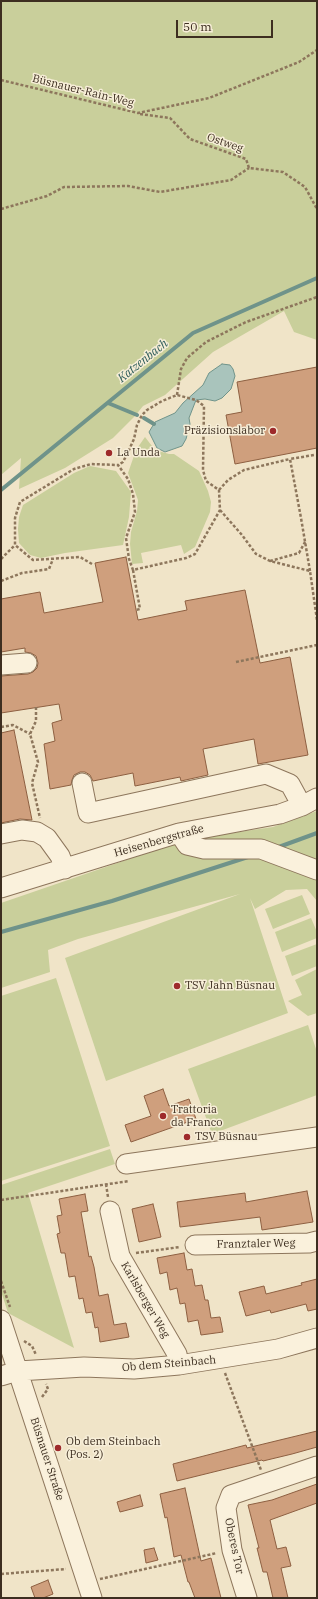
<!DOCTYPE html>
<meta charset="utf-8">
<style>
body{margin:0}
#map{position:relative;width:318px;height:1599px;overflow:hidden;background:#f0e4c8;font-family:"IBM Plex Serif",serif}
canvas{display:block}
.frame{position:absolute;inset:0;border:2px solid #3d2e20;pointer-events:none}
.scale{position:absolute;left:176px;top:20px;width:97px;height:18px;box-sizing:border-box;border:2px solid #3d2e20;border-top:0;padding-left:5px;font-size:12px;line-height:14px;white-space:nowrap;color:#3d2e20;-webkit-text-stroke:3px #f7eed8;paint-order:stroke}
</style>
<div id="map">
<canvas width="318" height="1599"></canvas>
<div class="frame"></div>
<div class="scale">50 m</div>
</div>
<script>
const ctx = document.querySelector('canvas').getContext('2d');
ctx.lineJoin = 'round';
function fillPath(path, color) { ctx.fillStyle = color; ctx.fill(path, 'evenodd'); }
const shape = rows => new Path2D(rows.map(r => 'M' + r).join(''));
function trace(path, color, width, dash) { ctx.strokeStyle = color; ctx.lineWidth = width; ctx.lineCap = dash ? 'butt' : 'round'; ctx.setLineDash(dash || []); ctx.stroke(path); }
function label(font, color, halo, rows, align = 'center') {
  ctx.font = font + ' "IBM Plex Serif",serif'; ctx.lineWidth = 3; ctx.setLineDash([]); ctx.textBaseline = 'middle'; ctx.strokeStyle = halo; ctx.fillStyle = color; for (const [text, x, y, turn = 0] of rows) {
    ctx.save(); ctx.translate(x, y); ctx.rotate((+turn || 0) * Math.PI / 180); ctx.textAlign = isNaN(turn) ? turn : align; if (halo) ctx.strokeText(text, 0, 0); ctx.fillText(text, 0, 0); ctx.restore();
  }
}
const green = shape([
 [1,1,317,1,317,340,294,332,284,311,213,352,165,395,143,406,135,416,113,438,65,468,19,489,21,458,1,475],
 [145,437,155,450,169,454,174,454,199,471,208,491,211,502,210,512,195,547,184,554,181,545,141,553,143,563,132,564,130,544,131,532,137,511,138,500,128,473,136,450],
 [90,466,116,471,131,492,129,517,123,545,65,553,41,558,30,555,19,543,18,529,19,517,23,505,74,473],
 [317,811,317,901,307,889,286,890,255,909,250,898,288,1013,106,1081,65,958,240,894,78,939,48,950,50,972,1,988,1,903,161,848,204,837,273,827],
 [302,895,310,914,273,929,265,909],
 [311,918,317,932,317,938,282,952,275,932],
 [317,944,317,966,292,976,285,956],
 [317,969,317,1013,308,1016,288,1001,302,995,295,980],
 [56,978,110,1146,1,1181,1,996],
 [308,1025,317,1052,317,1095,212,1134,188,1069],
 [110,1149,115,1164,28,1193,74,1348,8,1313,1,1291,1,1185]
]);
const water = shape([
 [222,364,230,365,233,369,235,376,231,389,222,398,215,401,205,399,196,400,189,418,190,424,186,439,182,446,165,452,157,448,149,432,155,422,175,413,183,403,203,385,209,373,222,364]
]);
const stream = shape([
 [108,403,137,415],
 [144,418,154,424],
 [1,490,193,333,317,278],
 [276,848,317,833],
 [1,932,112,901,248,857]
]);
const building = shape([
 [317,367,317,448,235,464,226,415,242,412,237,382,317,367],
 [126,557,138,620,187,610,185,601,245,590,260,663,290,657,308,755,258,764,254,739,203,749,208,775,181,781,180,777,135,786,133,773,93,781,90,775,85,772,80,772,74,775,72,780,71,785,50,789,44,744,55,741,52,723,62,720,59,704,1,713,1,676,28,674,33,672,37,668,38,663,36,656,31,653,25,652,25,648,1,652,1,599,40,592,44,613,103,602,95,563,126,557],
 [14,730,32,820,20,819,1,823,1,733,14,730],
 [163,1089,169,1106,189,1099,196,1119,131,1142,125,1125,151,1116,144,1096,163,1089],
 [307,1191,313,1222,262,1230,260,1217,180,1227,177,1202,245,1193,246,1202,307,1191],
 [85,1194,88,1211,81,1212,89,1257,91,1256,94,1267,99,1296,108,1294,114,1325,126,1323,129,1337,100,1342,98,1327,95,1328,92,1312,86,1313,83,1298,79,1299,75,1276,69,1277,65,1253,61,1253,57,1234,60,1233,57,1216,62,1215,59,1199,85,1194],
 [153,1204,161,1237,139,1242,132,1209,153,1204],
 [184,1253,187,1270,192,1269,195,1286,202,1285,205,1300,208,1300,211,1318,220,1317,223,1332,201,1335,198,1320,188,1322,185,1303,180,1304,177,1288,170,1290,167,1272,160,1274,157,1258,184,1253],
 [317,1279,317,1309,308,1311,306,1304,271,1313,270,1310,246,1316,239,1292,264,1286,266,1294,302,1285,301,1283,317,1279],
 [317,1431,317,1447,292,1454,263,1461,262,1460,177,1481,173,1464,246,1445,247,1448,317,1431],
 [317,1484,317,1503,270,1520,277,1549,286,1547,291,1566,281,1568,288,1598,273,1598,267,1572,263,1572,257,1548,259,1548,248,1505,272,1500,317,1484],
 [185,1488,201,1561,211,1558,221,1598,195,1598,189,1582,188,1582,181,1555,174,1557,167,1517,165,1518,160,1494,185,1488],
 [140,1495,143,1506,120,1512,117,1502,140,1495],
 [154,1548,158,1560,146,1563,144,1550,154,1548],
 [48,1580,53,1594,43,1598,35,1598,31,1587,48,1580]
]);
const path = shape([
 [1,80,138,113,209,98,299,62,317,50],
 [140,114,170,118,190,139,246,159,249,168,283,172,305,187,317,209],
 [1,209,47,196,64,187,128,186,160,192,231,180,249,168],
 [177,395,181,369,187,358,206,342,246,322,317,297],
 [219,490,228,480,244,470,290,459],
 [220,510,242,535,256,554,270,561,310,571,317,620],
 [1,559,15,545],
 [270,561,299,553,305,542],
 [92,564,80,557,33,560,15,545,15,518,20,502,74,469,91,464,118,465,128,479,133,494,135,512,126,538,129,559,133,570,186,558,195,554,220,510,219,490,206,481,203,470,204,406,196,400,177,395,162,401,147,410,142,415,137,425,134,439,129,450,123,462,118,465],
 [133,570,140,609,136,610],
 [310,571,301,518,290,459,314,455],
 [1,581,22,573,49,569,53,559],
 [236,662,317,645],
 [36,707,36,721,30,734,38,762,32,783,40,818],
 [1,727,13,725,30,734],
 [106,1184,108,1197],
 [1,1200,129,1181],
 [136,1253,180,1247],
 [1,1281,10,1307],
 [24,1341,32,1346,36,1355],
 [225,1373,261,1470],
 [42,1397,48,1389,46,1384],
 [1,1574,66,1569],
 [100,1579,217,1553]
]);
const minor = shape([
 [1,665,27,663],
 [82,783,88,813,266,774,290,784,302,806],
 [179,833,187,845,204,849,261,849,317,870],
 [1,834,22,830,37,832,47,838,60,856,65,869],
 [1,888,179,833,280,814,302,806,317,798],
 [126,1164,317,1137],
 [110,1211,120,1256,177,1354,179,1365],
 [195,1245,309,1243,317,1241],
 [1,1320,92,1598],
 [1,1376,18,1371,84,1367,134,1369,179,1365,278,1349,317,1338],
 [247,1598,232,1550,226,1508,231,1495,317,1466]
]);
const markers = [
 [273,431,4,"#9e2a2b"],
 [109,453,4,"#9e2a2b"],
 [177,986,4,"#9e2a2b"],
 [163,1116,4,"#9e2a2b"],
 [187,1137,4,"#9e2a2b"],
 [58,1448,4,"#9e2a2b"]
];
const streetNames = [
 ["Büsnauer-Rain-Weg",83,91,14],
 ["Ostweg",225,143,19],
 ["Heisenbergstraße",159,841,-16],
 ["Franztaler Weg",256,1244,-1],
 ["Karlsberger Weg",145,1300,60],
 ["Ob dem Steinbach",169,1364,-5],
 ["Büsnauer Straße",47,1459,72],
 ["Oberes Tor",234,1546,78]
];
const poiNames = [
 ["Präzisionslabor",265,431,"right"],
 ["La Unda",117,453],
 ["TSV Jahn Büsnau",185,986],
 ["Trattoria",171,1110],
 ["da Franco",171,1123],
 ["TSV Büsnau",195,1137],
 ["Ob dem Steinbach",66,1442],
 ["(Pos. 2)",66,1455]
];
const waterNames = [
 ["Katzenbach",143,361,-39]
];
fillPath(green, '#c9cf9b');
fillPath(water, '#a9c4bc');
trace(water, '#6f938a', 1);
trace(stream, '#6f938a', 4);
fillPath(building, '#cf9f7d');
trace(building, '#8d5f41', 1);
trace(minor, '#8d765c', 21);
trace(path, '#8d765c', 2.5, [3, 2]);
trace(minor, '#faf1dc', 19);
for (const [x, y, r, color] of markers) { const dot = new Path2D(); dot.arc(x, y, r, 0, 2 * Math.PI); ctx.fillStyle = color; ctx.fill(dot); trace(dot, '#f7eed8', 1.5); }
label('11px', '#3d2e20', '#f7eed8', streetNames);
label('11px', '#3d2e20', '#f7eed8', poiNames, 'left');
label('italic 12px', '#2f5d5a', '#f7eed8', waterNames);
</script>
